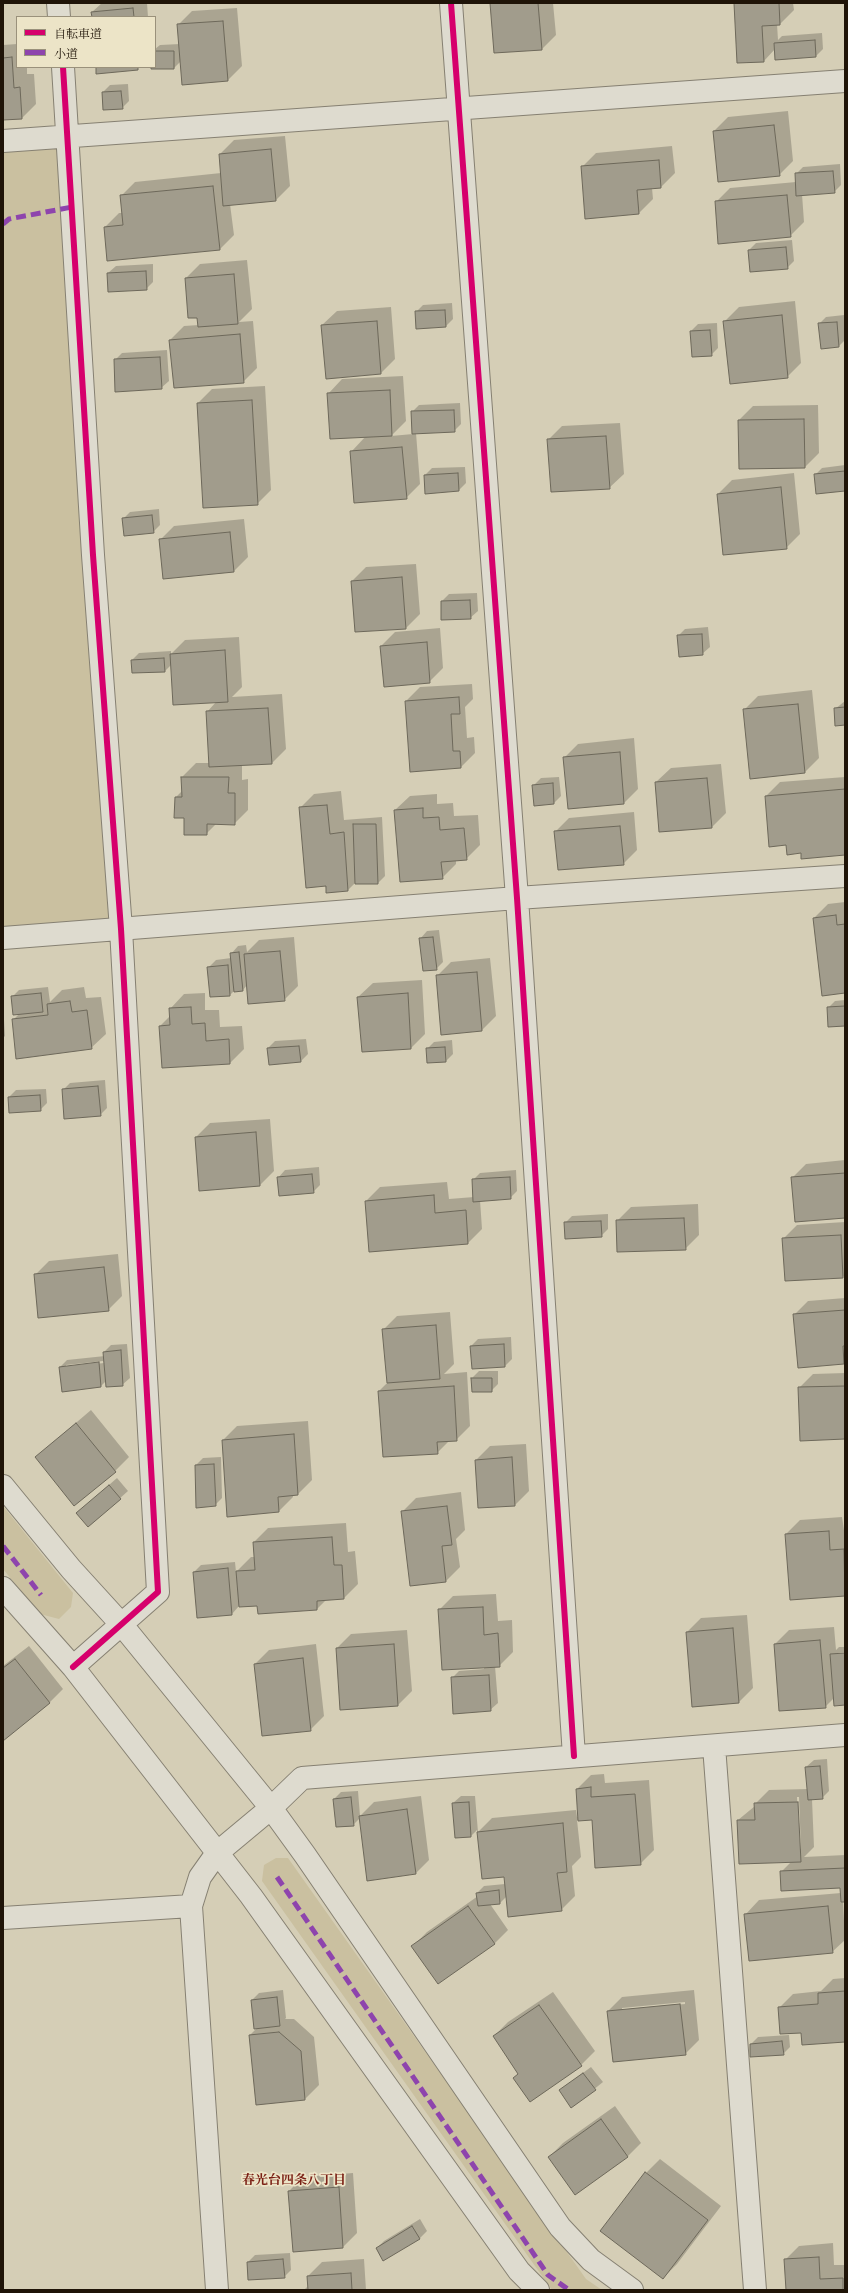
<!DOCTYPE html>
<meta charset="utf-8">
<style>
body{margin:0}
#map{position:relative;width:848px;height:2293px;overflow:hidden;background:#d5ceb6;font-family:"Libre Caslon Text","Noto Serif JP",serif}
canvas{display:block}
.frame{position:absolute;inset:0;border:4px solid #1f1408;pointer-events:none}
.legend{position:absolute;left:16px;top:16px;width:140px;height:52px;box-sizing:border-box;background:#ece4c7;border:1px solid #9a917b;margin:0;padding:5px 7px;list-style:none;font-size:12px;color:#1f1408}
.legend li{display:flex;align-items:center;gap:8px;height:20px}
.legend b{width:20px;border:1px solid #9a917b}
</style>
<div id="map">
<canvas width="848" height="2293"></canvas>
<div class="frame"></div>
<ul class="legend">
<li><b style="height:5px;background:#d6006c"></b>自転車道</li>
<li><b style="height:5px;background:#8e44ad"></b>小道</li>
</ul>
</div>
<script>
const ctx = document.querySelector('canvas').getContext('2d');
ctx.lineJoin = 'round';
function fillPath(path, color) { ctx.fillStyle = color; ctx.fill(path, 'evenodd'); }
const shape = rows => new Path2D(rows.map(r => 'M' + r).join(''));
function trace(path, color, width, dash) { ctx.strokeStyle = color; ctx.lineWidth = width; ctx.lineCap = dash ? 'butt' : 'round'; ctx.setLineDash(dash || []); ctx.stroke(path); }
function label(font, color, halo, rows, align = 'center') {
  ctx.font = font + ' "Libre Caslon Text","Noto Serif JP",serif'; ctx.lineWidth = 3.5; ctx.setLineDash([]); ctx.textBaseline = 'middle'; ctx.strokeStyle = halo; ctx.fillStyle = color; for (const [text, x, y, turn = 0] of rows) {
    ctx.save(); ctx.translate(x, y); ctx.rotate((+turn || 0) * Math.PI / 180); ctx.textAlign = isNaN(turn) ? turn : align; if (halo) ctx.strokeText(text, 0, 0); ctx.fillText(text, 0, 0); ctx.restore();
  }
}
const green = shape([
 [68,136,121,929,3,938,3,139],
 [3,1506,73,1593,71,1607,59,1619,40,1614,3,1569],
 [276,1858,288,1858,586,2279,602,2290,552,2290,262,1881,264,1865]
]);
const shadow = shape([
 [102,3,147,3,148,17,93,17,92,12],
 [491,3,553,3,556,35,542,49],
 [735,3,793,3,794,10,780,24,777,24,778,40,782,36,822,33,823,49,816,56,775,49,764,61],
 [237,8,242,66,228,80,181,61,174,68,152,67,155,67,155,49,160,45,180,44,178,25,192,11],
 [17,44,17,67,27,67,27,74,34,74,36,104,22,118,3,119,3,45],
 [128,84,129,101,122,108,103,92,110,85],
 [788,111,793,161,779,175,714,131,728,117],
 [285,136,290,186,276,200,230,204,234,235,220,249,105,227,119,213,123,213,121,196,135,182,221,173,220,154,234,140],
 [672,146,675,173,661,187,652,188,653,199,639,213,586,217,582,167,596,153],
 [840,164,841,185,834,192,802,194,804,222,790,236,716,202,730,188,796,182,796,174,803,167],
 [792,240,794,261,787,268,749,250,756,243],
 [247,260,252,309,239,322,253,321,257,368,243,382,170,340,184,326,199,325,186,278,200,264],
 [153,264,153,282,146,289,108,273,116,266],
 [795,301,801,363,787,377,725,321,739,307],
 [452,303,453,319,446,326,416,312,423,305],
 [391,307,395,359,381,373,322,325,337,311],
 [844,315,845,340,839,346,819,324,826,317],
 [717,323,718,348,711,355,691,331,698,324],
 [167,350,169,381,161,388,115,360,122,353],
 [403,376,406,421,391,436,413,434,412,412,419,405,460,403,461,424,454,431,416,433,420,484,406,498,351,452,366,436,328,394,342,379],
 [265,386,271,490,257,504,198,403,212,389],
 [818,405,819,453,805,467,739,420,753,406],
 [620,423,624,474,609,488,548,440,562,426],
 [845,465,845,490,815,475,822,468],
 [465,467,466,483,459,490,425,475,432,468],
 [794,473,800,534,786,548,724,554,718,494,732,480],
 [159,509,160,525,153,532,123,519,130,512],
 [244,519,248,557,234,571,160,540,174,526],
 [416,564,420,614,406,628,352,581,366,567],
 [477,593,478,611,470,618,442,619,442,601,449,594],
 [708,627,710,647,702,654,678,636,685,629],
 [440,628,443,668,429,682,381,646,395,632],
 [239,637,242,687,232,697,282,694,286,749,272,763,242,764,242,780,248,779,248,810,234,824,217,823,206,834,185,817,175,817,176,797,183,790,182,777,196,763,210,763,207,712,216,702,172,664,165,671,132,660,139,653,171,651,171,654,185,640],
 [472,684,473,699,465,707,467,738,474,737,475,753,461,767,406,701,420,687],
 [812,690,819,758,805,772,751,778,744,710,758,696],
 [845,701,845,724,835,709],
 [634,738,638,789,624,803,564,758,578,744],
 [721,764,726,813,712,827,656,782,671,768],
 [559,777,561,796,554,803,534,785,541,778],
 [845,777,845,854,802,852,787,844,766,796,780,782],
 [341,791,344,820,382,817,385,876,378,883,355,883,348,890,327,892,300,808,314,794],
 [437,794,437,804,453,803,454,816,478,815,480,845,466,859,456,859,456,864,442,878,395,810,410,796],
 [634,812,637,850,623,864,555,832,569,818],
 [845,902,845,992,814,918,828,904],
 [439,930,443,962,436,969,420,939,427,931],
 [294,937,298,986,284,1000,247,985,243,990,234,991,230,995,209,967,216,960,231,958,231,954,238,946,246,945,247,952,259,940],
 [490,958,496,1016,482,1030,442,1034,437,976,451,962],
 [422,980,425,1034,411,1048,363,1051,358,997,373,983],
 [48,987,50,1002,62,990,84,987,86,998,101,997,106,1034,91,1048,13,1020,19,1014,12,997,19,990],
 [205,993,205,1010,219,1010,220,1027,242,1026,244,1049,230,1063,160,1026,170,1016,170,1009,184,994],
 [845,1000,845,1025,828,1008,835,1001],
 [3,1003,5,1036,3,1038],
 [306,1039,308,1054,301,1061,268,1048,275,1041],
 [452,1040,453,1054,446,1061,427,1049,434,1042],
 [105,1080,107,1108,100,1115,63,1090,70,1083],
 [46,1089,47,1103,40,1110,9,1097,16,1090],
 [270,1119,274,1171,260,1185,200,1190,196,1137,210,1123],
 [845,1160,845,1217,792,1178,806,1164],
 [319,1167,320,1185,313,1192,278,1178,285,1170],
 [516,1170,517,1191,510,1198,480,1200,482,1229,468,1243,370,1251,366,1201,380,1187,447,1182,449,1199,474,1197,473,1180,480,1173],
 [698,1204,699,1235,685,1249,617,1221,631,1207],
 [608,1214,608,1229,601,1236,565,1223,572,1216],
 [845,1222,845,1275,843,1277,783,1239,797,1225],
 [118,1254,122,1296,108,1310,35,1275,49,1261],
 [845,1298,845,1361,844,1363,794,1315,808,1301],
 [450,1312,454,1364,444,1374,467,1372,470,1426,456,1440,450,1440,437,1453,384,1456,379,1391,388,1382,383,1330,397,1316],
 [511,1337,512,1359,505,1366,473,1368,471,1346,478,1339],
 [127,1344,130,1378,122,1385,106,1381,101,1386,60,1367,67,1360,105,1356,104,1352,111,1345],
 [103,1361,104,1363,66,1367,66,1365],
 [479,1371,498,1371,498,1384,491,1391,472,1378],
 [845,1373,845,1438,799,1388,813,1374],
 [91,1410,129,1457,115,1471,36,1457],
 [308,1421,312,1480,298,1494,293,1495,293,1497,279,1511,223,1440,237,1426],
 [526,1444,529,1491,515,1505,476,1460,490,1446],
 [221,1457,222,1498,215,1505,196,1465,203,1458],
 [117,1478,128,1491,89,1526,85,1506],
 [461,1492,465,1530,456,1539,460,1567,446,1581,411,1585,402,1512,416,1498],
 [842,1517,845,1537,845,1595,791,1599,786,1534,800,1520],
 [346,1523,348,1552,355,1551,358,1584,344,1598,326,1600,317,1609,258,1605,239,1606,232,1614,194,1572,201,1565,235,1562,236,1572,251,1557,255,1557,254,1542,268,1528],
 [496,1594,498,1621,512,1620,513,1652,499,1666,495,1666,498,1703,490,1710,452,1678,459,1671,484,1669,484,1667,439,1610,453,1596],
 [747,1615,753,1688,739,1702,692,1706,687,1632,701,1618],
 [834,1627,836,1650,839,1647,845,1647,845,1652,838,1653,838,1655,845,1654,845,1704,834,1698,825,1707,775,1644,789,1630],
 [407,1630,412,1691,398,1705,337,1648,351,1634],
 [316,1644,324,1716,310,1730,255,1664,269,1650],
 [29,1646,63,1689,49,1703,3,1740,3,1666],
 [827,1759,829,1791,822,1798,812,1799,814,1847,804,1857,845,1855,845,1901,843,1901,845,1940,832,1952,745,1915,759,1900,841,1893,841,1887,781,1872,791,1862,738,1820,755,1806,755,1804,769,1790,808,1789,806,1767,814,1760],
 [797,1797,799,1797,801,1849,799,1849],
 [604,1774,605,1783,649,1780,654,1850,640,1864,593,1819,577,1820,581,1857,572,1866,575,1896,561,1910,507,1896,500,1903,490,1904,508,1930,494,1944,413,1946,427,1932,478,1896,477,1893,484,1886,505,1884,505,1876,483,1878,477,1830,471,1836,453,1803,461,1796,475,1796,478,1832,492,1818,576,1810,577,1817,579,1817,577,1789,591,1775],
 [358,1791,360,1816,374,1802,421,1796,429,1860,415,1874,360,1818,353,1825,334,1799,341,1792],
 [845,1978,845,2041,802,2032,779,2008,793,1994,821,1991,833,1979],
 [283,1990,286,2018,285,2019,294,2019,314,2037,319,2085,305,2099,250,2035,258,2027,252,2000,259,1993],
 [694,1990,699,2040,685,2054,608,2011,622,1997],
 [685,2002,685,2004,622,2010,622,2008],
 [553,1992,595,2051,581,2065,514,2078,519,2073,494,2036,508,2022],
 [789,2035,790,2047,783,2054,751,2044,758,2037],
 [591,2067,603,2082,572,2107,560,2090],
 [615,2106,641,2143,627,2157,549,2157,563,2143],
 [660,2159,721,2206,677,2264,663,2278,646,2173],
 [353,2173,357,2233,343,2247,289,2191,303,2177],
 [420,2219,427,2231,420,2238,383,2260,377,2248,384,2241],
 [833,2243,834,2265,845,2265,845,2290,787,2290,785,2260,799,2246],
 [290,2253,291,2270,284,2277,248,2262,255,2255],
 [364,2259,366,2290,304,2290,309,2285,308,2276,322,2262]
]);
const building = shape([
 [490,3,538,3,542,50,494,53,490,3],
 [734,3,779,3,780,25,762,26,764,62,737,63,734,3],
 [133,8,134,17,92,17,91,12,133,8],
 [223,21,228,81,182,85,177,24,223,21],
 [815,40,816,57,775,60,774,43,815,40],
 [155,51,174,51,174,69,151,69,151,67,155,67,155,51],
 [12,57,14,88,20,87,22,119,3,120,3,58,12,57],
 [96,67,138,67,138,70,96,74,96,67],
 [121,91,123,109,103,110,102,92,121,91],
 [774,125,780,176,718,182,713,131,774,125],
 [271,149,276,201,223,206,219,154,271,149],
 [659,160,661,188,637,190,639,214,585,219,581,166,659,160],
 [833,171,835,193,796,196,795,173,833,171],
 [213,186,220,250,107,261,104,227,123,225,120,195,213,186],
 [787,195,791,237,718,244,715,201,787,195],
 [786,247,788,269,750,272,748,250,786,247],
 [146,271,147,290,108,292,107,273,146,271],
 [234,274,238,324,198,327,197,318,188,318,185,278,234,274],
 [445,310,446,327,416,329,415,311,445,310],
 [782,315,788,378,730,384,723,321,782,315],
 [377,321,381,374,326,379,321,325,377,321],
 [837,322,839,347,821,349,818,323,837,322],
 [710,330,712,356,692,357,690,331,710,330],
 [240,334,244,383,174,388,169,340,240,334],
 [160,357,162,389,115,392,114,359,160,357],
 [390,390,392,436,330,439,327,393,390,390],
 [252,400,258,505,203,508,197,403,252,400],
 [454,410,455,432,412,434,411,411,454,410],
 [804,419,805,468,739,469,738,420,804,419],
 [606,436,610,489,551,492,547,439,606,436],
 [402,447,407,499,354,503,350,451,402,447],
 [845,471,845,491,816,494,814,474,845,471],
 [458,473,459,491,425,494,424,475,458,473],
 [781,487,787,549,723,555,717,494,781,487],
 [152,515,154,533,124,536,122,518,152,515],
 [230,532,234,572,163,579,159,539,230,532],
 [402,577,406,629,355,632,351,581,402,577],
 [470,600,471,619,441,620,441,601,470,600],
 [702,634,703,655,679,657,677,635,702,634],
 [427,642,430,683,384,687,380,646,427,642],
 [225,650,228,702,173,705,170,654,225,650],
 [164,658,165,672,132,673,131,660,164,658],
 [459,697,460,714,451,714,453,751,460,751,461,768,410,772,405,701,459,697],
 [798,704,805,773,750,779,743,709,798,704],
 [845,707,845,725,835,726,834,708,845,707],
 [268,708,272,764,209,767,206,711,268,708],
 [620,752,624,804,568,809,563,757,620,752],
 [181,777,229,777,228,793,235,793,235,825,207,824,207,835,184,835,184,818,174,818,175,797,182,797,181,777],
 [707,778,712,828,659,832,655,782,707,778],
 [553,783,554,804,534,806,532,785,553,783],
 [845,789,845,855,801,859,801,853,787,855,786,845,769,847,765,796,845,789],
 [327,805,330,834,344,832,348,891,326,893,326,886,306,888,299,807,327,805],
 [423,808,423,818,439,817,440,830,464,828,467,860,441,862,443,879,400,882,394,810,423,808],
 [353,824,376,824,378,884,355,884,353,824],
 [620,826,624,865,558,870,554,831,620,826],
 [836,915,837,925,845,924,845,993,822,996,813,918,836,915],
 [433,937,437,970,423,971,419,938,433,937],
 [280,951,285,1001,248,1004,244,954,280,951],
 [239,952,243,991,234,992,230,953,239,952],
 [228,965,230,996,210,997,207,967,228,965],
 [477,972,482,1031,441,1035,436,975,477,972],
 [41,993,43,1012,13,1015,11,996,41,993],
 [408,993,411,1049,362,1052,357,997,408,993],
 [70,1001,72,1012,87,1010,92,1049,16,1059,12,1019,48,1015,47,1004,70,1001],
 [845,1006,845,1026,828,1027,827,1007,845,1006],
 [191,1007,192,1024,205,1023,206,1041,229,1039,230,1064,162,1068,159,1026,170,1025,169,1008,191,1007],
 [299,1046,301,1062,269,1065,267,1048,299,1046],
 [445,1047,446,1062,427,1063,426,1048,445,1047],
 [98,1086,101,1116,64,1119,62,1089,98,1086],
 [40,1095,41,1111,9,1113,8,1097,40,1095],
 [256,1132,260,1186,199,1191,195,1137,256,1132],
 [845,1173,845,1218,795,1222,791,1177,845,1173],
 [312,1174,314,1193,279,1196,277,1177,312,1174],
 [510,1177,511,1199,473,1202,472,1179,510,1177],
 [434,1195,435,1213,466,1210,468,1244,369,1252,365,1201,434,1195],
 [684,1218,686,1250,617,1252,616,1220,684,1218],
 [601,1221,602,1237,565,1239,564,1222,601,1221],
 [841,1235,843,1278,785,1281,782,1238,841,1235],
 [104,1267,109,1311,38,1318,34,1274,104,1267],
 [845,1310,845,1346,843,1346,844,1364,798,1368,793,1314,845,1310],
 [436,1325,440,1379,387,1383,382,1329,436,1325],
 [504,1344,505,1367,472,1369,470,1346,504,1344],
 [121,1350,123,1386,106,1387,103,1352,121,1350],
 [99,1362,101,1387,62,1392,59,1367,99,1362],
 [471,1378,492,1378,492,1392,472,1392,471,1378],
 [454,1386,457,1441,437,1442,438,1454,383,1457,378,1391,454,1386],
 [845,1386,845,1439,800,1441,798,1387,845,1386],
 [76,1423,116,1472,74,1506,35,1457,76,1423],
 [294,1434,298,1495,278,1497,279,1512,227,1517,222,1440,294,1434],
 [512,1457,515,1506,478,1508,475,1460,512,1457],
 [214,1464,216,1506,196,1508,195,1465,214,1464],
 [109,1485,121,1499,88,1527,76,1513,109,1485],
 [447,1506,452,1545,442,1546,446,1582,410,1586,401,1511,447,1506],
 [829,1531,830,1550,844,1549,845,1596,790,1600,785,1534,829,1531],
 [332,1537,334,1565,342,1565,344,1599,317,1601,317,1610,258,1614,257,1606,239,1607,236,1571,255,1570,253,1542,332,1537],
 [228,1568,232,1615,197,1618,193,1572,228,1568],
 [483,1607,484,1635,498,1633,500,1667,442,1670,438,1609,483,1607],
 [733,1628,739,1703,692,1707,686,1632,733,1628],
 [820,1640,826,1708,779,1711,774,1644,820,1640],
 [394,1644,398,1706,340,1710,336,1648,394,1644],
 [845,1653,845,1705,834,1706,830,1654,845,1653],
 [303,1658,311,1731,262,1736,254,1664,303,1658],
 [15,1659,50,1703,3,1741,3,1668,15,1659],
 [489,1675,491,1711,453,1714,451,1677,489,1675],
 [820,1766,823,1799,808,1800,805,1767,820,1766],
 [591,1787,591,1797,635,1794,641,1865,595,1868,592,1820,578,1821,576,1789,591,1787],
 [351,1797,354,1826,336,1827,333,1799,351,1797],
 [469,1802,471,1837,455,1838,452,1803,469,1802],
 [798,1802,801,1862,739,1864,737,1820,755,1820,754,1803,798,1802],
 [407,1809,416,1874,367,1881,359,1816,407,1809],
 [563,1823,567,1872,557,1873,562,1911,508,1917,504,1877,482,1879,477,1832,563,1823],
 [845,1868,845,1902,841,1902,840,1888,781,1891,780,1871,845,1868],
 [499,1890,500,1904,478,1906,476,1893,499,1890],
 [468,1906,495,1944,438,1984,411,1946,468,1906],
 [828,1906,833,1953,749,1961,744,1914,828,1906],
 [845,1991,845,2042,802,2045,801,2033,780,2034,778,2007,818,2004,818,1993,845,1991],
 [277,1997,280,2026,254,2029,251,2000,277,1997],
 [680,2004,686,2055,613,2062,607,2011,680,2004],
 [539,2005,582,2066,530,2102,513,2078,518,2074,493,2036,539,2005],
 [279,2032,301,2051,305,2100,256,2105,249,2035,279,2032],
 [782,2041,784,2055,750,2057,750,2044,782,2041],
 [583,2073,596,2090,571,2108,559,2090,583,2073],
 [601,2119,628,2157,575,2195,548,2157,601,2119],
 [645,2172,708,2220,663,2279,600,2231,645,2172],
 [339,2187,343,2248,293,2252,288,2191,339,2187],
 [412,2226,420,2239,383,2261,376,2248,412,2226],
 [819,2257,820,2279,843,2278,843,2290,786,2290,784,2259,819,2257],
 [283,2259,285,2278,248,2280,247,2262,283,2259],
 [351,2273,352,2290,308,2290,307,2276,351,2273]
]);
const minor = shape([
 [58,3,59,17],
 [451,3,517,898,574,1756],
 [63,67,93,555,121,929,158,1592,73,1667],
 [3,141,845,81],
 [3,938,517,898,845,876],
 [3,1486,71,1569,122,1625,271,1808,305,1855,560,2227,591,2260,632,2290],
 [3,1588,73,1667,251,1896,519,2271,538,2290],
 [714,1746,755,2290],
 [3,1918,191,1906],
 [217,2290,191,1906,200,1877,217,1853,271,1808,302,1778,845,1735]
]);
const quiet = shape([
 [3,224,9,219,72,207],
 [3,1546,41,1595],
 [277,1877,548,2275,569,2290]
]);
const cycleway = shape([
 [451,3,517,898,574,1756],
 [63,67,93,555,121,929,158,1592,73,1667]
]);
const neighbourhoodNames = [
 ["春光台四条八丁目",294,2180]
];
fillPath(green, '#cac0a0');
fillPath(shadow, '#0003');
fillPath(building, '#a19c8c');
trace(building, '#6d685a', 1);
trace(minor, '#868072', 24);
trace(minor, '#dedbcf', 22);
trace(quiet, '#8e44ad', 5, [10, 5]);
trace(cycleway, '#d6006c', 6);
label('bold 13px', '#7a1f14', '#ece4c7', neighbourhoodNames);
</script>
